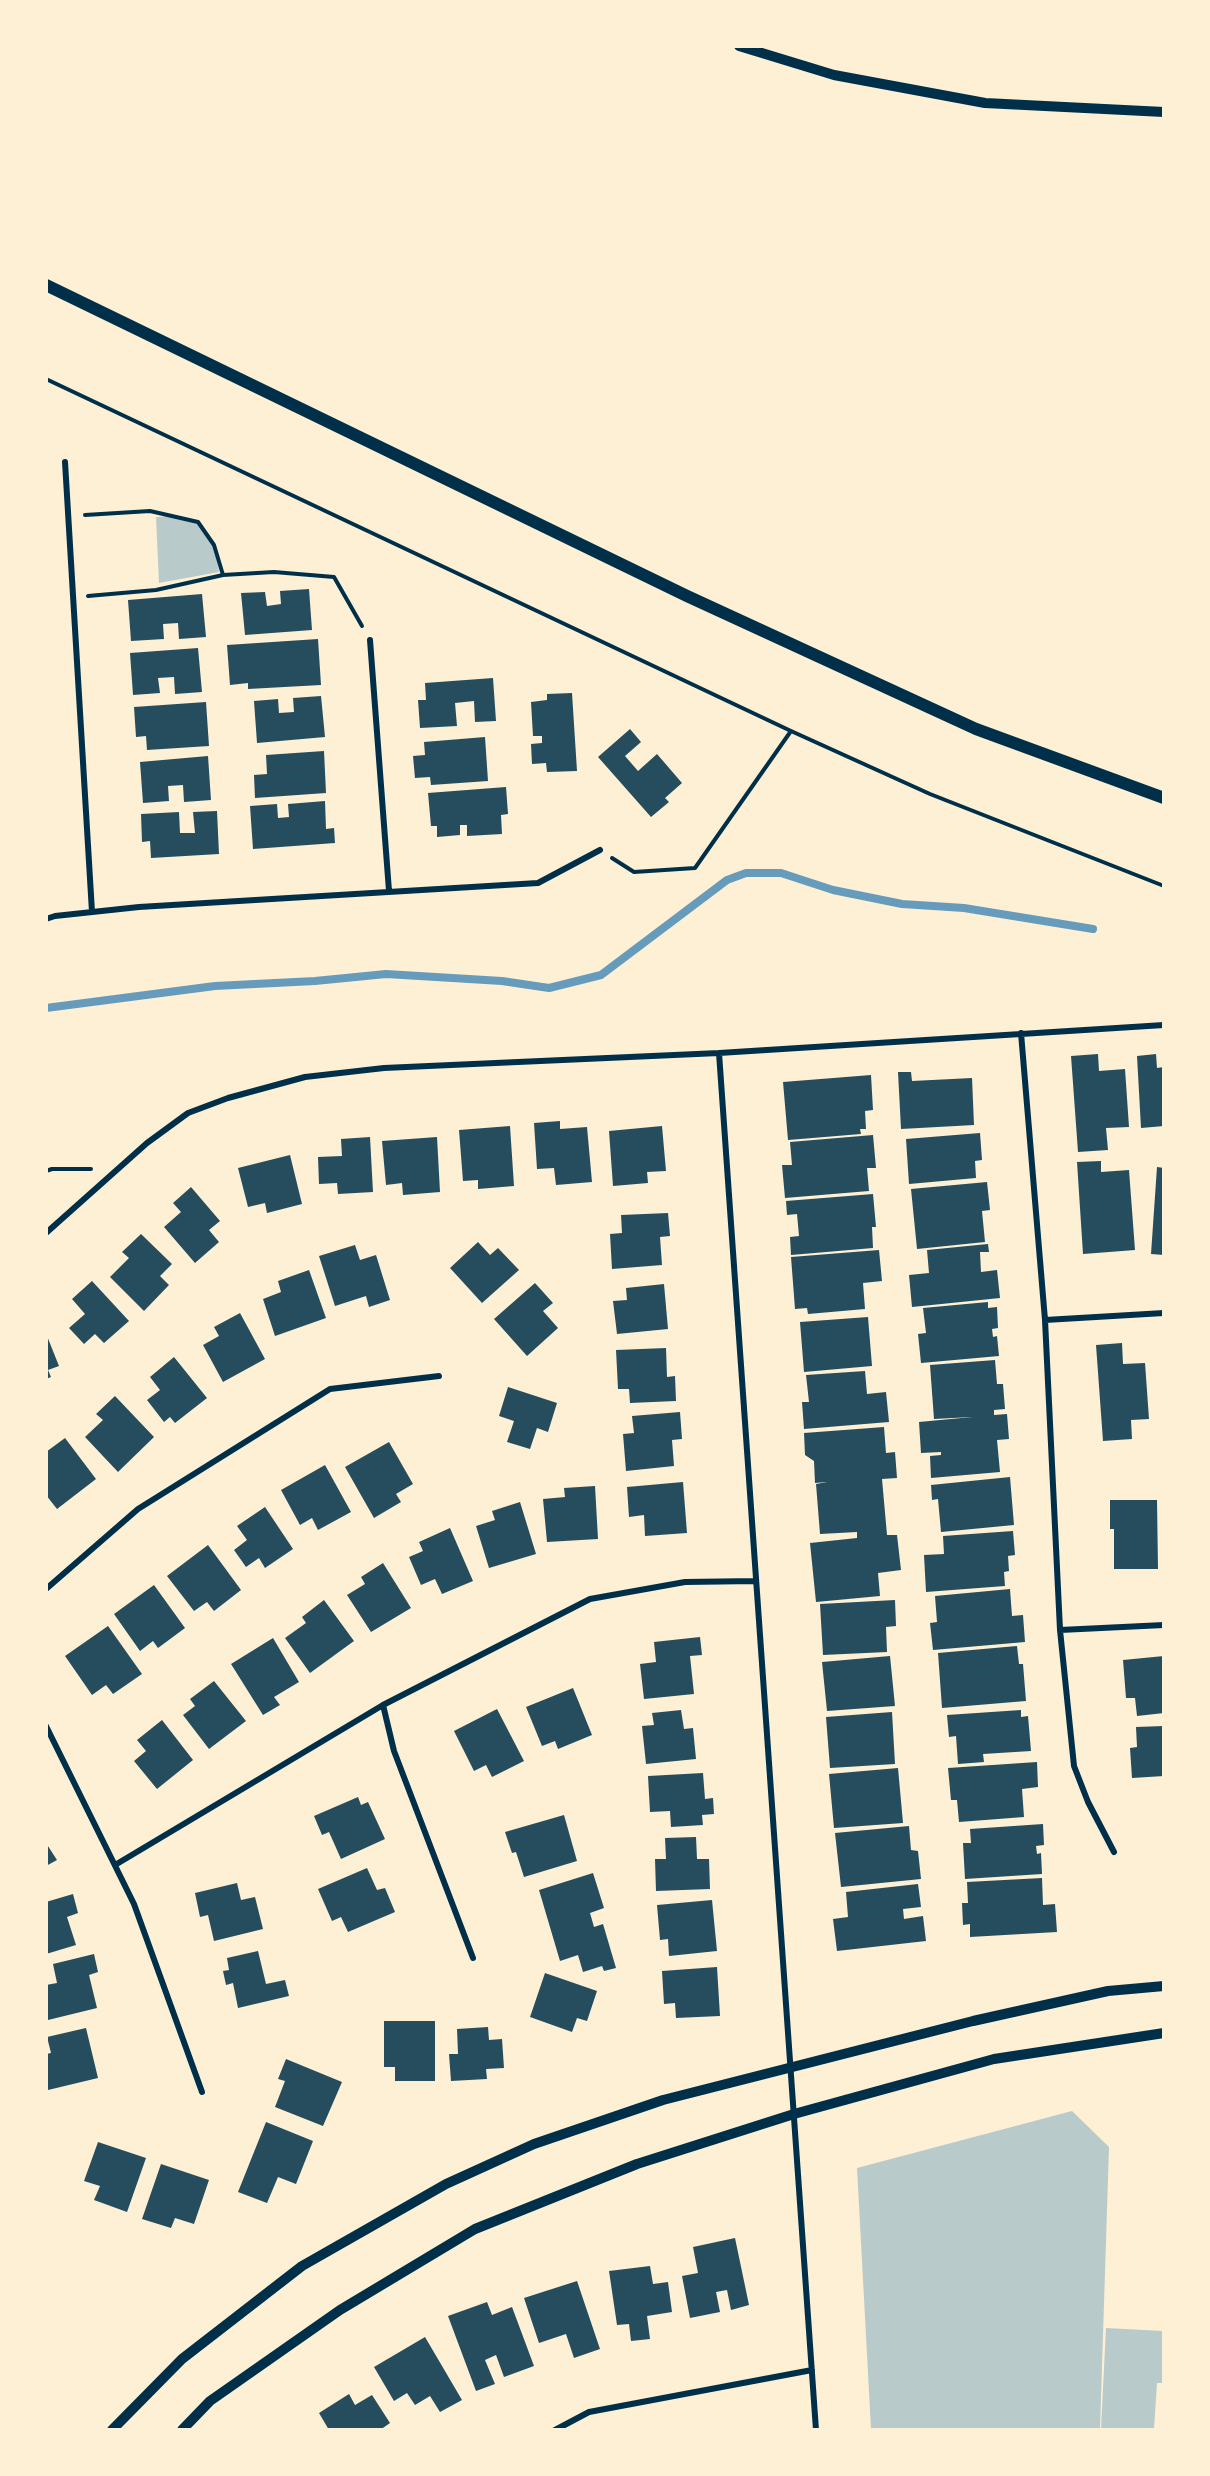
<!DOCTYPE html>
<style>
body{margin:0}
#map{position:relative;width:1210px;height:2476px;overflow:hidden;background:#fdf0d5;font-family:"Nunito Sans",sans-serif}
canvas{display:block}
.frame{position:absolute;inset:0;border:48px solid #fdf0d5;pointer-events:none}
</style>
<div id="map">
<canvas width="1210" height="2476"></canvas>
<div class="frame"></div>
</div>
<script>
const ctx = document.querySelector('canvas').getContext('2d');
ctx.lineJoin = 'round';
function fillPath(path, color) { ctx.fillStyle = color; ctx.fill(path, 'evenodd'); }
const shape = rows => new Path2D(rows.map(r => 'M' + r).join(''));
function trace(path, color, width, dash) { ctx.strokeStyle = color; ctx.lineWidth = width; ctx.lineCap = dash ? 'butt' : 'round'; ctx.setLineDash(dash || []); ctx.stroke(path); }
const green = shape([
 [179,516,198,522,214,545,219,572,159,583,156,517],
 [1072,2111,1109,2147,1100,2429,871,2429,857,2168],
 [1106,2328,1163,2331,1163,2383,1157,2383,1154,2429,1101,2429]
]);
const stream = shape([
 [46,1008,215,986,315,981,386,974,502,981,549,988,601,975,727,880,746,873,781,873,833,890,902,904,964,908,1093,929]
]);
const building = shape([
 [309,589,312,630,245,635,241,593,265,592,267,606,281,604,280,591],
 [202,594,206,637,179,639,178,623,163,624,164,639,131,641,128,600],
 [318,639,321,685,248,689,248,683,230,685,227,645],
 [198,648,202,692,175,694,174,677,158,678,160,693,133,695,130,653],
 [493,678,496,721,475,722,474,701,455,703,457,726,420,728,418,700,426,700,425,683],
 [572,693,577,771,547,772,546,763,532,764,531,744,542,743,542,736,533,736,531,702,547,700,547,694],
 [321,696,325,737,257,743,254,701,278,699,279,713,294,712,293,698],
 [206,702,209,746,147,750,146,736,136,737,134,707],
 [630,729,641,742,625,756,638,771,657,754,682,783,665,798,669,802,651,817,598,757],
 [485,737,488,781,431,785,430,777,415,778,413,756,425,755,424,742],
 [324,751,326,793,255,798,254,775,267,774,266,755],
 [208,756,211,800,184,802,183,785,168,786,169,801,143,803,140,762],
 [506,787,508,814,501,815,502,834,467,836,467,825,460,825,460,835,437,837,437,826,431,826,428,793],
 [325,801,326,829,334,828,335,843,253,849,250,806,277,804,278,818,289,817,288,804],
 [217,811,219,854,151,858,150,841,142,842,141,814,179,812,180,833,195,833,193,812],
 [1098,1054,1099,1071,1125,1069,1129,1127,1106,1128,1108,1150,1078,1152,1071,1056],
 [1156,1054,1157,1068,1164,1067,1164,1126,1141,1128,1137,1056],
 [898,1072,911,1072,912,1081,972,1078,974,1125,901,1129],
 [871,1075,873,1110,865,1111,866,1129,860,1129,861,1134,788,1140,783,1082],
 [560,1121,560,1129,587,1127,592,1182,556,1185,554,1168,537,1169,534,1123],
 [510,1126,514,1186,478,1189,478,1180,463,1181,459,1130],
 [662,1126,666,1171,647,1172,648,1183,613,1186,609,1131],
 [980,1133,982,1160,975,1161,976,1178,909,1184,906,1139],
 [873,1135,876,1168,867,1168,869,1191,785,1198,782,1165,792,1165,790,1142],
 [370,1137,373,1192,338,1194,337,1183,319,1184,318,1157,342,1156,341,1139],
 [437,1137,440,1192,403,1195,402,1183,386,1185,382,1141],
 [290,1155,302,1204,267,1213,265,1203,248,1207,238,1168],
 [1101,1161,1101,1172,1129,1170,1135,1250,1083,1254,1077,1162],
 [1157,1167,1164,1168,1164,1255,1151,1254],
 [987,1182,990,1210,982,1211,985,1242,917,1249,911,1189],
 [191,1187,220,1221,209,1230,219,1242,195,1263,164,1227,181,1212,173,1203],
 [873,1194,876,1227,872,1227,873,1248,791,1255,790,1237,799,1236,797,1214,787,1215,786,1201],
 [668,1213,670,1236,660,1237,662,1265,612,1269,610,1234,622,1233,621,1215],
 [141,1234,172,1264,160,1276,169,1285,144,1311,110,1277,129,1258,122,1252],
 [478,1242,490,1255,498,1248,519,1270,482,1303,450,1268],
 [988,1244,989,1252,980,1252,981,1272,997,1270,1000,1298,912,1307,909,1275,929,1273,927,1250],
 [355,1245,360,1260,376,1255,390,1300,369,1307,366,1296,335,1306,319,1256],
 [879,1250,882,1281,863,1283,865,1309,808,1314,807,1308,795,1309,791,1257],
 [309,1270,326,1318,275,1336,263,1299,281,1292,278,1281],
 [92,1281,129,1321,104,1343,95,1334,84,1344,69,1328,85,1314,72,1299],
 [535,1283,553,1303,543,1311,558,1328,527,1356,494,1319],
 [664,1284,668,1329,617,1334,613,1301,627,1300,626,1288],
 [988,1302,988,1308,997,1307,998,1328,992,1329,993,1337,997,1336,999,1356,921,1363,918,1334,926,1333,923,1308],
 [240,1313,265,1359,223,1382,203,1345,219,1336,214,1327],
 [868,1317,872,1366,804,1372,800,1322],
 [47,1336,59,1366,48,1370,51,1377,46,1379],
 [1122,1343,1123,1364,1145,1363,1149,1419,1131,1420,1132,1439,1103,1441,1096,1345],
 [666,1348,667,1377,675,1376,676,1401,630,1403,629,1389,618,1389,616,1350],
 [174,1357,207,1398,175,1423,170,1417,164,1422,147,1400,160,1390,150,1377],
 [995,1360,997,1384,1003,1384,1005,1409,994,1410,994,1415,1007,1414,1009,1439,997,1440,1000,1472,931,1478,930,1456,941,1455,941,1452,921,1453,919,1422,972,1417,934,1419,930,1365],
 [865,1371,867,1394,886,1392,889,1422,804,1429,802,1402,809,1402,806,1375],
 [508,1387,557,1403,548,1432,537,1428,530,1449,507,1442,514,1421,499,1416],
 [115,1396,154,1437,118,1472,85,1437,103,1420,96,1414],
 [680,1412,682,1439,672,1440,674,1466,626,1471,623,1434,634,1433,632,1416],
 [884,1427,886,1453,895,1452,897,1478,882,1479,887,1535,897,1535,901,1570,878,1573,880,1596,816,1602,810,1543,857,1538,857,1532,820,1534,816,1484,827,1482,815,1483,814,1461,805,1455,804,1433],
 [65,1438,96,1479,57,1509,46,1495,46,1452],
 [389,1442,413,1484,396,1494,401,1502,374,1518,345,1467],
 [325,1465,351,1512,318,1530,312,1518,300,1525,281,1490],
 [1010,1477,1014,1525,941,1532,938,1499,932,1500,931,1485],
 [683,1482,687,1533,645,1536,644,1515,629,1517,627,1487],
 [595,1486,598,1539,547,1542,543,1499,565,1497,564,1488],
 [1110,1500,1157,1500,1158,1569,1114,1569,1114,1529,1110,1529],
 [520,1502,536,1554,489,1568,476,1526,495,1520,492,1511],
 [265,1507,293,1549,265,1568,259,1558,246,1567,234,1550,247,1540,237,1526],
 [450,1528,473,1581,442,1594,435,1579,421,1585,409,1557,423,1551,419,1542],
 [1013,1531,1015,1555,1008,1556,1009,1571,1004,1572,1005,1586,926,1592,924,1555,944,1554,943,1536],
 [208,1545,241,1590,214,1611,207,1602,194,1611,167,1576],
 [383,1563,411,1608,371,1632,347,1595,365,1584,361,1577],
 [154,1585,185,1628,158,1648,153,1641,140,1651,114,1614],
 [1010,1589,1012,1616,1023,1615,1025,1642,933,1650,930,1623,937,1622,935,1596],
 [324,1600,354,1641,310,1673,285,1638,306,1623,302,1617],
 [895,1600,896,1626,886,1627,887,1652,823,1655,820,1604],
 [108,1626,142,1674,113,1694,106,1685,92,1695,65,1656],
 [700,1637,702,1655,690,1656,694,1694,644,1699,640,1664,656,1662,654,1642],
 [273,1638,299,1682,274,1697,280,1705,263,1715,231,1664],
 [1017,1646,1019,1664,1023,1664,1026,1701,942,1708,938,1653],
 [890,1656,895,1706,827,1711,822,1662],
 [1164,1656,1164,1713,1137,1716,1135,1698,1126,1698,1123,1660],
 [214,1681,246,1721,209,1749,183,1715,195,1706,190,1699],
 [573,1688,592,1735,558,1749,555,1741,542,1746,526,1707],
 [497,1709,524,1761,492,1777,486,1765,474,1771,454,1731],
 [681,1710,684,1729,693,1728,696,1759,646,1764,642,1726,654,1725,652,1713],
 [1021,1710,1021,1717,1028,1716,1031,1751,983,1754,984,1762,958,1764,956,1736,949,1737,947,1715],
 [892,1712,895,1764,830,1768,826,1717],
 [162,1720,193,1760,157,1789,134,1761,146,1751,137,1740],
 [1164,1726,1164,1776,1132,1778,1130,1748,1137,1747,1136,1727],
 [1037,1762,1038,1787,1022,1789,1024,1817,959,1822,957,1800,951,1800,948,1768],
 [898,1768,903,1823,834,1828,829,1774],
 [703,1773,705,1799,713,1798,714,1814,702,1815,703,1825,671,1827,670,1811,650,1812,648,1776],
 [358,1797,361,1805,368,1802,385,1839,341,1859,329,1832,322,1835,314,1816],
 [564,1815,577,1861,524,1877,516,1852,512,1853,505,1832],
 [1043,1824,1044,1845,1036,1846,1037,1854,1041,1853,1042,1874,965,1879,963,1843,971,1843,970,1829],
 [909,1826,911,1850,918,1851,921,1879,841,1887,835,1833],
 [696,1837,697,1859,709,1859,710,1889,656,1891,655,1859,666,1859,665,1838],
 [46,1843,57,1860,46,1866],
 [367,1868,377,1890,385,1888,395,1912,348,1932,341,1917,332,1921,318,1889],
 [593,1873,604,1908,590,1913,594,1927,603,1924,616,1968,604,1971,602,1966,583,1972,578,1955,560,1961,539,1890],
 [1042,1878,1043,1905,1055,1904,1057,1932,970,1937,970,1924,963,1925,962,1903,968,1903,967,1882],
 [237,1883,241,1900,255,1897,263,1929,214,1941,208,1915,200,1917,195,1893],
 [918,1884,921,1907,903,1909,904,1919,923,1916,926,1941,837,1951,833,1919,848,1917,846,1892],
 [73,1894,78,1913,67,1917,76,1945,46,1954,46,1902],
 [712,1900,717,1951,669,1956,668,1939,660,1940,657,1905],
 [258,1951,266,1984,285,1980,289,1996,238,2008,233,1983,226,1985,223,1971,229,1970,227,1958],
 [94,1954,98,1972,89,1975,97,2008,48,2020,46,1985,57,1983,53,1964],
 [717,1967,720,2016,676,2018,675,2003,664,2004,662,1971],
 [545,1973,597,1991,587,2021,577,2018,572,2032,530,2017],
 [384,2021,435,2021,435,2081,395,2081,395,2067,384,2067],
 [488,2027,489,2040,502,2039,504,2068,486,2069,487,2079,451,2081,449,2054,458,2054,457,2029],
 [86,2028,98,2078,48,2090,46,2054,51,2053,47,2037],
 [286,2059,342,2082,323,2126,275,2107,285,2081,278,2079],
 [266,2122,313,2141,296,2184,278,2177,267,2203,238,2192],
 [98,2142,146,2158,127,2212,94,2200,100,2186,84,2181],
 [161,2164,209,2180,194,2224,175,2218,171,2228,142,2219],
 [735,2238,749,2305,731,2310,727,2290,716,2292,720,2312,690,2318,682,2276,698,2273,693,2247],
 [650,2266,653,2284,668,2282,672,2312,647,2316,650,2339,631,2341,629,2324,617,2325,609,2271],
 [577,2281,600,2349,574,2358,566,2334,539,2343,524,2298],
 [487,2302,492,2315,512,2307,534,2366,504,2377,496,2355,485,2360,495,2384,476,2391,448,2316],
 [425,2337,462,2400,440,2412,430,2396,415,2405,407,2393,394,2401,374,2367],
 [349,2394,355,2405,372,2395,390,2423,380,2430,329,2430,319,2413]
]);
const path = shape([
 [46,379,791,731,930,794,1164,886],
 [85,515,150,511,198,522,214,545,223,575],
 [88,596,156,590,223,575,274,572,334,577,362,626],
 [612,858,634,872,695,868,791,731],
 [46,1171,52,1169,91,1169]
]);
const minor = shape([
 [65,462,92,912],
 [370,640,389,891],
 [46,919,55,916,139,907,538,883,600,850],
 [1021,1033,1045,1320,1060,1630,1074,1766,1088,1802,1114,1852],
 [719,1053,816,2430],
 [46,1233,147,1143,188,1113,228,1098,305,1077,384,1068,719,1053,1164,1025],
 [1045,1320,1164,1313],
 [46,1589,138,1509,330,1389,439,1376],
 [1060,1630,1164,1625],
 [383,1705,394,1751,473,1958],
 [46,1726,134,1904,202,2092],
 [115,1865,383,1705,590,1599,685,1582,756,1581],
 [555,2430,589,2412,812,2370]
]);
const tertiary = shape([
 [739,46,834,75,985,103,1164,112],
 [112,2430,182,2359,302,2266,446,2184,534,2144,663,2100,973,2021,1108,1991,1164,1986],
 [182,2430,210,2401,340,2310,475,2229,637,2164,794,2114,994,2059,1164,2033]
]);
const secondary = shape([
 [46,285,687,596,976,729,1164,798]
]);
fillPath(green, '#b9caca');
trace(stream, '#669bbc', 8);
fillPath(building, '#264d5e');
trace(path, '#003049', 4);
trace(minor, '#003049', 6);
trace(tertiary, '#003049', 10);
trace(secondary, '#003049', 12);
</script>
